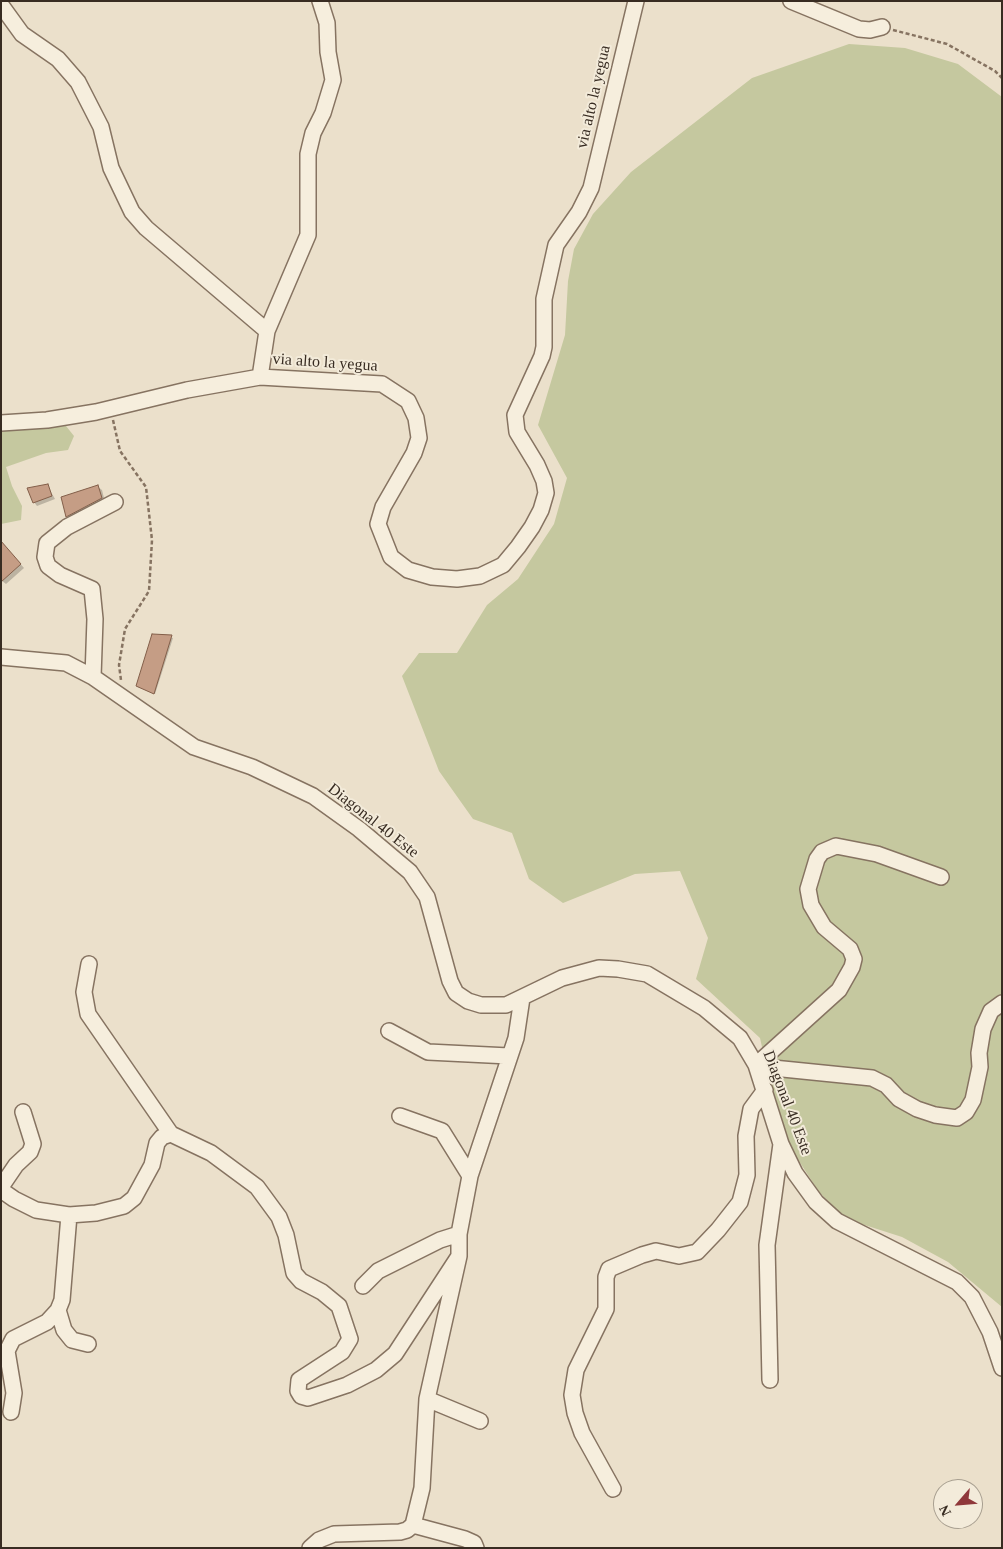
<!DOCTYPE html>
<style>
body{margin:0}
#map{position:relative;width:1003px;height:1549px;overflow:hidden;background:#ebe0cb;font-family:"Times New Roman",serif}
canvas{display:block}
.frame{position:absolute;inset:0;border:2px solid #382c22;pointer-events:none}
.north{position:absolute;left:933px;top:1479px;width:50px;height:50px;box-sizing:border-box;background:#f3ebda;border:1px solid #a89f90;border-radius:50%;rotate:243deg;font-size:14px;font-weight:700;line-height:20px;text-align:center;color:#382c22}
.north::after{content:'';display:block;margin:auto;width:18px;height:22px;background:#8f373a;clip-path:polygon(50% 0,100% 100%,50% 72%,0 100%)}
</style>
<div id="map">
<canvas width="1003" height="1549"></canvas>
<div class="frame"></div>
<div class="north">N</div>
</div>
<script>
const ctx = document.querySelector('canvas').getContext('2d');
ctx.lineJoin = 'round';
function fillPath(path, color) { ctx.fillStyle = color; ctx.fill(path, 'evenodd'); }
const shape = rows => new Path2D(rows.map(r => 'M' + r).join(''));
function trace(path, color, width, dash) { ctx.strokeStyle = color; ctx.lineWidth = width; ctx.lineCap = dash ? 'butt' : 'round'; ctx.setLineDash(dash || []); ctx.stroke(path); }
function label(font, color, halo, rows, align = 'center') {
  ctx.font = font + ' "Times New Roman",serif'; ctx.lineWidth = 4; ctx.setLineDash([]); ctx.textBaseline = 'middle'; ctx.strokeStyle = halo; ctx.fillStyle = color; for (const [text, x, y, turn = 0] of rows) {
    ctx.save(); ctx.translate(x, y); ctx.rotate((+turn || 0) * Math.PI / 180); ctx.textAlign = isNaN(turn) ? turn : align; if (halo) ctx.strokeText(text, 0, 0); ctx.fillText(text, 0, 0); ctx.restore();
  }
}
const green = shape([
 [849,44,905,48,958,64,1002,97,1002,1307,948,1262,902,1237,846,1219,819,1192,786,1141,775,1105,760,1038,696,979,708,938,680,871,635,874,563,903,529,879,512,833,473,819,439,771,402,676,419,653,457,653,487,605,518,579,554,524,567,478,538,425,565,335,568,281,574,249,593,214,631,172,752,78],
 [66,426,74,436,68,450,46,453,6,467,12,486,22,506,21,520,1,524,1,430]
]);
const shadow = shape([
 [47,485,55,499,37,506,34,502],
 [98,487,102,490,105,502,71,520,68,516],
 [1,542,24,568,6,584,1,580],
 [153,635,173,638,155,694,138,687]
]);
const building = shape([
 [48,484,52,496,33,503,27,488,48,484],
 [98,485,102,498,66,517,61,497,98,485],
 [1,541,21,564,1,582,1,541],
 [152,634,172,635,154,694,136,686,152,634]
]);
const path = shape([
 [893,30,947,44,995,71,1002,78],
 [113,420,120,451,146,487,152,540,149,591,125,629,119,665,121,680]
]);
const minor = shape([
 [791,1,859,29,870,30,882,27],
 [1,5,22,34,58,59,78,82,101,127,111,168,132,212,146,228,267,331],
 [260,377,267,331,308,235,308,154,313,133,323,113,333,80,328,52,327,23,320,1],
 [1,423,47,420,96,412,187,390,260,377,382,384,408,401,416,418,419,438,414,453,383,507,378,524,391,557,408,570,432,577,457,579,480,576,503,565,518,547,532,527,541,510,546,493,544,481,537,465,517,432,515,415,542,356,544,347,544,299,556,245,579,212,591,188,636,1],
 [1,657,66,663,93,677,194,747,252,767,313,796,359,829,410,872,427,897,450,981,456,993,468,1001,481,1005,506,1005,562,978,599,968,618,969,647,974,704,1008,740,1038,756,1065,781,1144,795,1173,816,1202,837,1221,957,1282,972,1297,990,1332,1002,1368],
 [93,677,95,619,92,589,60,575,48,566,45,557,47,543,67,527,115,502],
 [89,964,84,992,88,1014,171,1134],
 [389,1031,428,1052,509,1056],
 [756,1065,839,990,852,967,854,959,850,949,824,927,811,905,808,889,817,859,822,852,836,846,877,854,941,877],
 [760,1073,773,1068,872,1078,886,1085,899,1099,917,1109,935,1115,957,1118,966,1112,973,1100,980,1067,979,1053,983,1029,991,1011,1002,1003],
 [400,1116,442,1131,470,1176],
 [1,1187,16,1165,30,1152,33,1144,23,1112],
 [1,1190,14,1199,36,1210,69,1215,96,1213,124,1206,134,1198,152,1165,157,1143,162,1137,171,1134,211,1153,257,1187,279,1217,286,1235,294,1273,301,1281,322,1292,339,1306,350,1339,342,1352,299,1380,298,1391,301,1396,308,1398,347,1385,376,1370,395,1354,459,1256],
 [363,1286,378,1271,440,1240,459,1234],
 [58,1310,64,1330,72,1340,88,1344],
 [770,1380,767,1245,781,1144],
 [427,1399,480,1421],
 [11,1412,14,1393,7,1351,13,1339,47,1322,58,1310,62,1300,69,1215],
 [613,1489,582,1433,575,1413,572,1395,576,1370,606,1309,606,1277,609,1269,642,1255,656,1251,679,1256,697,1252,718,1230,740,1202,747,1175,746,1136,751,1109,765,1090],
 [413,1525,465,1539,474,1543,476,1548],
 [310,1548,319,1540,334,1534,400,1532,407,1530,413,1525,422,1488,427,1399,459,1256,459,1234,470,1176,516,1038,522,998]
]);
const streetNames = [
 ["via alto la yegua",594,97,-77],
 ["via alto la yegua",325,363,4],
 ["Diagonal 40 Este",373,821,38],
 ["Diagonal 40 Este",787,1103,69]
];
fillPath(green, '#c5c89f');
fillPath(shadow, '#0003');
fillPath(building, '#c59d85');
trace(building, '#825e49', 1);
trace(minor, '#867361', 18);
trace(path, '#867361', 2.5, [4, 2.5]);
trace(minor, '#f6eedd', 15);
label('16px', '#382c22', '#f3ebda', streetNames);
</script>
